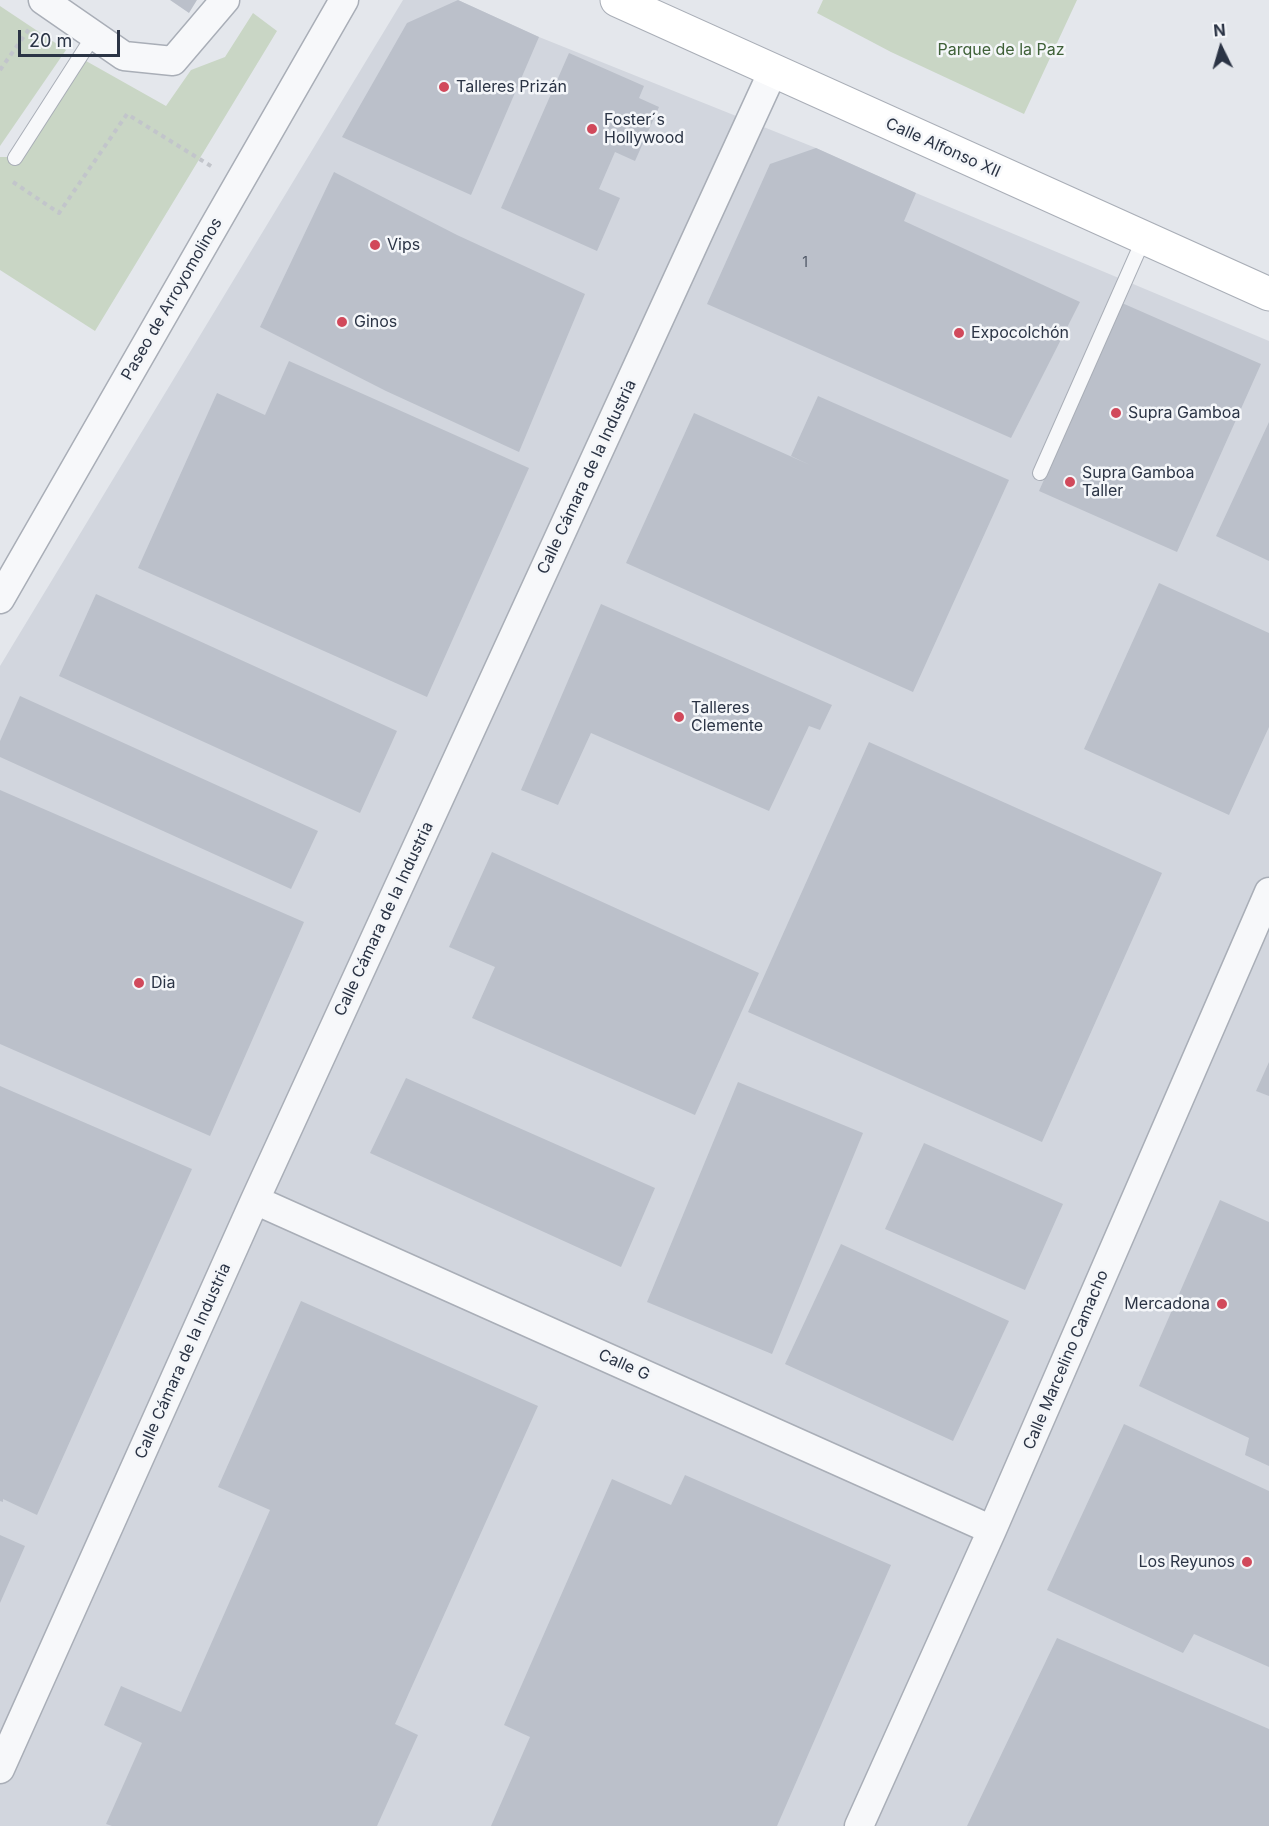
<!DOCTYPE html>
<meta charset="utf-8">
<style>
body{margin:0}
#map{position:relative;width:1269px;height:1826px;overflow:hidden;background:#e4e7ec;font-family:Inter,sans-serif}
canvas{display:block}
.north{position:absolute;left:1191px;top:18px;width:60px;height:60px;-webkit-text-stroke:4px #f4f6f9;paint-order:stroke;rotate:355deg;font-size:16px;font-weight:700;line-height:24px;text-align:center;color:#2b3445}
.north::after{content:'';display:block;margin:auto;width:21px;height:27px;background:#2b3445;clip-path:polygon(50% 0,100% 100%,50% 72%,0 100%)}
.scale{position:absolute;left:18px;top:30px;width:102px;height:27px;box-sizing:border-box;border:3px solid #2b3445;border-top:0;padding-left:8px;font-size:18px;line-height:21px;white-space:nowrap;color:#2b3445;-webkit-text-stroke:4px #f4f6f9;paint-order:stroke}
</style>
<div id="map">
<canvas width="1269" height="1826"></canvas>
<div class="north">N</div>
<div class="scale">20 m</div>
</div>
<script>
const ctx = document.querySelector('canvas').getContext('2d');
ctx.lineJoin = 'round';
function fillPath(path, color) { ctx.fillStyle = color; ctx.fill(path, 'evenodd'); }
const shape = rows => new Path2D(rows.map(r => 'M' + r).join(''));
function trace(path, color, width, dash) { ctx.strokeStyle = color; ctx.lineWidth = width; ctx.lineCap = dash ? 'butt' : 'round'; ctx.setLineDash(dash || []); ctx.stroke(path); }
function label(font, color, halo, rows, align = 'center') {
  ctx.font = font + ' Inter,sans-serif'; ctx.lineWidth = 5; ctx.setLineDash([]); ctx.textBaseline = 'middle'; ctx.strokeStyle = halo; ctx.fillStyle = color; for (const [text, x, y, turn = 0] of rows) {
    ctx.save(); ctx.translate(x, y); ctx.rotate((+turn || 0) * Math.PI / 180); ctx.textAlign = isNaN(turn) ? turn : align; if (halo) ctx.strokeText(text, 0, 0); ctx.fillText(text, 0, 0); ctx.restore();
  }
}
const built = shape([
 [403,0,458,0,539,37,816,148,916,193,1269,341,1269,1826,0,1826,0,666]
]);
const green = shape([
 [823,0,1077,0,1024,114,891,52,817,13],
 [0,6,66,50,0,146],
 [253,13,277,31,95,331,0,270,0,157,15,157,79,57,166,106,191,70,225,57]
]);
const building = shape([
 [170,0,197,0,189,13],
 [458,0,539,37,471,195,342,137,407,23],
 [569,53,644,86,639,98,659,107,635,161,615,152,599,189,620,198,597,251,501,208],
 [816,148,916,193,904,221,1080,302,1011,438,707,304,770,164],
 [334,172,457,235,585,294,519,452,386,391,260,327],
 [1122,303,1261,364,1177,552,1039,491],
 [289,361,529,468,427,697,138,568,217,393,265,415],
 [818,396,1009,480,913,692,626,563,694,413,810,465,791,456],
 [1269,422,1269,561,1216,536],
 [1159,583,1269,633,1269,727,1229,815,1084,749],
 [96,594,397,731,360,813,59,676],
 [601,604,832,705,820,730,809,726,769,811,591,733,558,805,521,790],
 [20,696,318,831,291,889,0,757,0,741],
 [869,742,1162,873,1042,1142,748,1012],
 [0,790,304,922,210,1136,0,1044],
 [492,852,759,973,695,1115,472,1018,495,967,449,947],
 [1269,1062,1269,1096,1256,1091],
 [406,1078,655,1188,621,1267,370,1153],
 [738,1082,863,1133,772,1354,647,1302],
 [0,1086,192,1169,37,1515,3,1499,3,1502,0,1501],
 [924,1143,1063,1204,1025,1290,885,1229],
 [1220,1200,1269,1222,1269,1466,1245,1455,1249,1438,1139,1386],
 [841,1244,1009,1321,953,1441,785,1364],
 [301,1301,538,1406,395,1724,418,1735,377,1826,112,1826,106,1824,142,1743,104,1725,121,1686,181,1712,270,1510,218,1487],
 [1124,1424,1269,1491,1269,1667,1194,1634,1183,1653,1047,1590],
 [685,1475,891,1565,777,1826,491,1826,530,1737,504,1725,612,1479,671,1505],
 [0,1535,25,1546,0,1603],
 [1057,1638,1269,1729,1269,1826,967,1826]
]);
const path = shape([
 [0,70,29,29],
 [13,182,59,213,127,114,214,168]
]);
const lane = shape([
 [15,158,94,35],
 [1040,473,1144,238]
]);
const street = shape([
 [43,0,124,56,173,61,225,0],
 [0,599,344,0],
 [255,1200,992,1530],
 [0,1769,255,1200,773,71],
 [859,1826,992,1530,1269,892]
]);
const secondary = shape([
 [617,0,1269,294]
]);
const markers = [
 [444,87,6,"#d1495b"],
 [592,129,6,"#d1495b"],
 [375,245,6,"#d1495b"],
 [342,322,6,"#d1495b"],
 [959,333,6,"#d1495b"],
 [1116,413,6,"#d1495b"],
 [1070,482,6,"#d1495b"],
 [679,717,6,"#d1495b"],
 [139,983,6,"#d1495b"],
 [1222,1304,6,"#d1495b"],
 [1247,1562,6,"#d1495b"]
];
const numberNames = [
 ["1",805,263]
];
const parkNames = [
 ["Parque de la Paz",1001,50]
];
const poiNames = [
 ["Talleres Prizán",456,87],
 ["Foster´s",604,120],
 ["Hollywood",604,138],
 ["Vips",387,245],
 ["Ginos",354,322],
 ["Expocolchón",971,333],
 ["Supra Gamboa",1128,413],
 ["Supra Gamboa",1082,473],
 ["Taller",1082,491],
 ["Talleres",691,708],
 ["Clemente",691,726],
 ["Dia",151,983],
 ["Mercadona",1210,1304,"right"],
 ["Los Reyunos",1235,1562,"right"]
];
const streetNames = [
 ["Calle Alfonso XII",943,148,24],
 ["Paseo de Arroyomolinos",172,299,-60],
 ["Calle Cámara de la Industria",587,477,-65],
 ["Calle Cámara de la Industria",384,919,-65],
 ["Calle Marcelino Camacho",1066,1360,-67],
 ["Calle Cámara de la Industria",183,1361,-66],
 ["Calle G",624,1365,24]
];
fillPath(built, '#d2d6de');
fillPath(green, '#c9d6c5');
fillPath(building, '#bbc0ca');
trace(lane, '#a9aeb7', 16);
trace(street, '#a9aeb7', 31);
trace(secondary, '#a9aeb7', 35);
trace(path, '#c2c5cb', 4, [4.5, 4.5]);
trace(lane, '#f7f8fa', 14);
trace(street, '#f7f8fa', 28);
trace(secondary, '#fff', 33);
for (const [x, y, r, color] of markers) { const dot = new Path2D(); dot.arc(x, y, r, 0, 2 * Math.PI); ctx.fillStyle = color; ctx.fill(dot); trace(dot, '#f4f6f9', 2); }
label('14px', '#4f5766', null, numberNames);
label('16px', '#3f6138', '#f4f6f9', parkNames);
label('16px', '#2b3445', '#f4f6f9', poiNames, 'left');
label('16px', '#2b3445', '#f4f6f9', streetNames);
</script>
